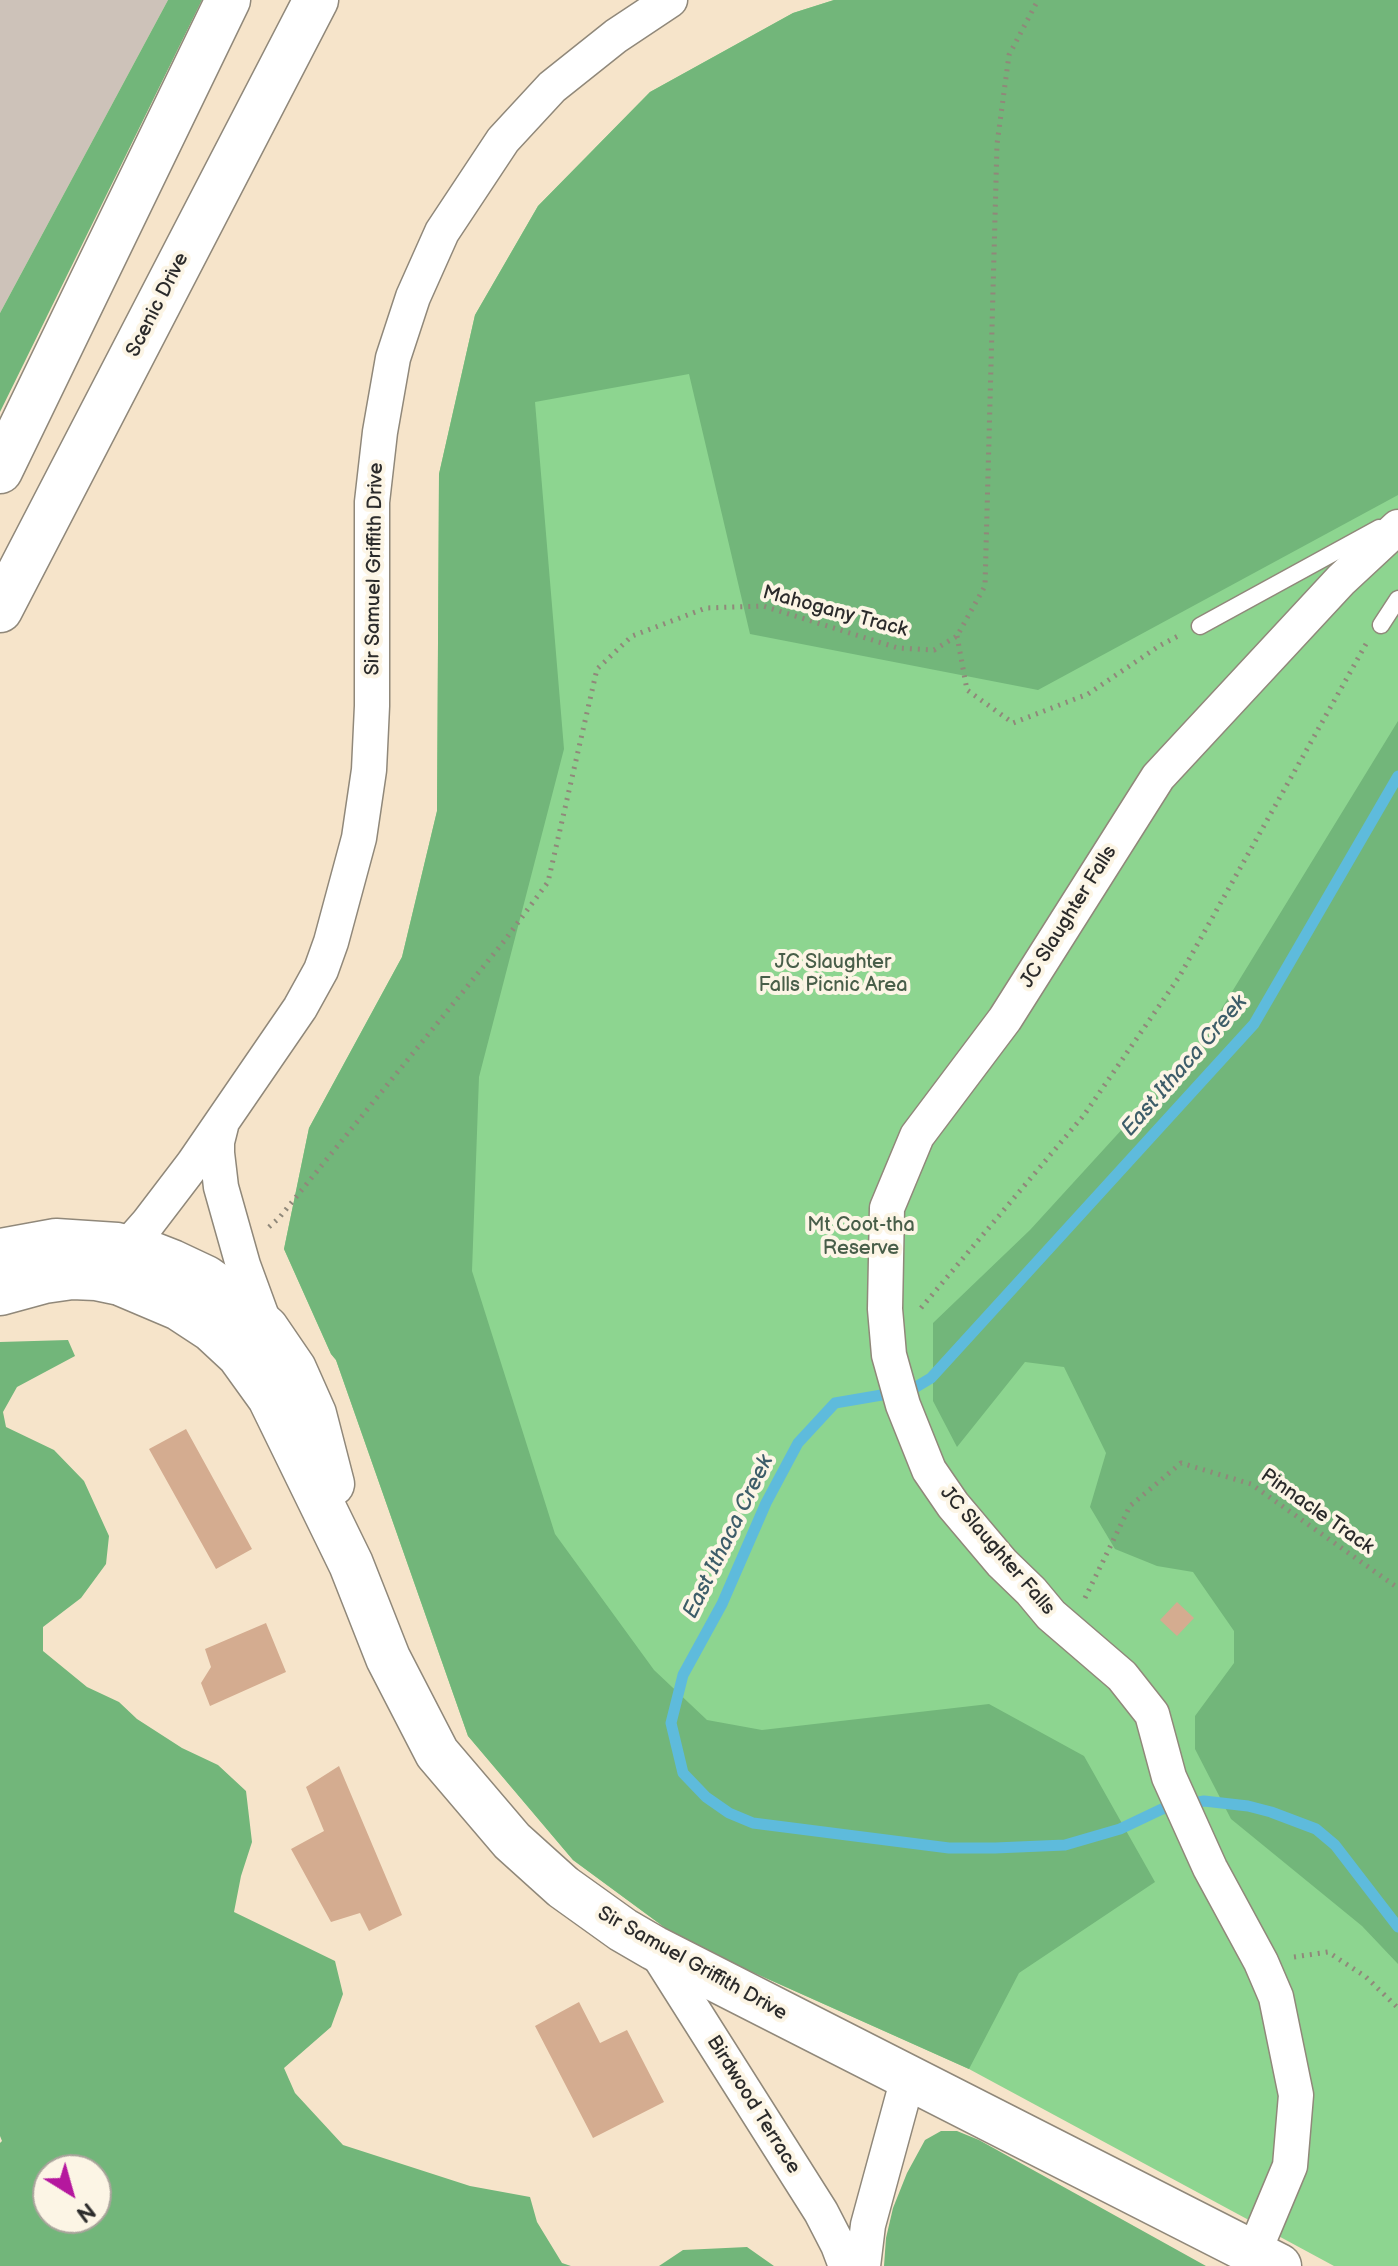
<!DOCTYPE html>
<style>
body{margin:0}
#map{position:relative;width:1398px;height:2266px;overflow:hidden;background:#f6e4ca;font-family:"Balsamiq Sans",sans-serif}
canvas{display:block}
.north{position:absolute;left:32px;top:2154px;width:80px;height:80px;box-sizing:border-box;background:#fcf5e5;border:2px solid #a8a49b;border-radius:50%;rotate:143deg;font-size:22px;font-weight:700;line-height:32px;text-align:center;color:#2b2b2b}
.north::after{content:'';display:block;margin:auto;width:28px;height:36px;background:#b5179e;clip-path:polygon(50% 0,100% 100%,50% 72%,0 100%)}
</style>
<div id="map">
<canvas width="1398" height="2266"></canvas>
<div class="north">N</div>
</div>
<script>
const ctx = document.querySelector('canvas').getContext('2d');
ctx.lineJoin = 'round';
function fillPath(path, color) { ctx.fillStyle = color; ctx.fill(path, 'evenodd'); }
const shape = rows => new Path2D(rows.map(r => 'M' + r).join(''));
function trace(path, color, width, dash) { ctx.strokeStyle = color; ctx.lineWidth = width; ctx.lineCap = dash ? 'butt' : 'round'; ctx.setLineDash(dash || []); ctx.stroke(path); }
function label(font, color, halo, rows, align = 'center') {
  ctx.font = font + ' "Balsamiq Sans",sans-serif'; ctx.lineWidth = 8; ctx.setLineDash([]); ctx.textBaseline = 'middle'; ctx.strokeStyle = halo; ctx.fillStyle = color; for (const [text, x, y, turn = 0] of rows) {
    ctx.save(); ctx.translate(x, y); ctx.rotate((+turn || 0) * Math.PI / 180); ctx.textAlign = isNaN(turn) ? turn : align; if (halo) ctx.strokeText(text, 0, 0); ctx.fillText(text, 0, 0); ctx.restore();
  }
}
const industrial = shape([
 [0,0,168,0,0,313]
]);
const green = shape([
 [834,0,1398,0,1398,2266,1334,2266,969,2069,683,1941,573,1860,468,1736,336,1360,331,1354,284,1249,309,1128,402,957,437,811,439,474,475,315,538,206,650,92,793,13]
]);
const forest = shape([
 [168,0,202,0,0,412,0,313],
 [834,0,1398,0,1398,495,1038,690,750,634,689,374,535,402,564,749,479,1077,472,1271,555,1534,654,1670,707,1720,762,1730,989,1704,1084,1756,1155,1882,1019,1973,969,2069,683,1941,573,1860,468,1736,336,1360,331,1354,284,1249,309,1128,402,957,437,811,439,474,475,315,538,206,650,92,793,13],
 [1398,721,1398,1964,1362,1926,1231,1819,1195,1749,1195,1716,1234,1663,1234,1631,1193,1572,1157,1566,1115,1549,1090,1507,1106,1453,1064,1367,1025,1362,957,1447,933,1401,933,1323,1030,1230,1200,1044],
 [68,1340,75,1356,17,1387,3,1412,6,1427,54,1450,84,1481,109,1536,106,1564,81,1598,43,1627,43,1651,87,1687,119,1702,137,1719,182,1748,218,1765,246,1791,252,1842,241,1876,234,1912,335,1961,343,1994,331,2027,284,2068,295,2093,343,2145,470,2186,530,2197,537,2222,562,2263,571,2266,0,2266,0,2143,2,2141,0,2136,0,1342],
 [48,2170,96,2170,96,2218,48,2218],
 [941,2131,957,2131,979,2140,1206,2266,884,2266,886,2238,893,2208,907,2173,925,2140],
 [747,2247,774,2266,659,2266,683,2250]
]);
const stream = shape([
 [1398,776,1254,1024,931,1378,911,1390,835,1403,798,1443,766,1503,722,1604,683,1675,671,1723,683,1773,706,1797,729,1813,753,1823,949,1848,995,1848,1065,1845,1120,1829,1162,1809,1204,1801,1248,1806,1271,1812,1316,1829,1335,1845,1398,1927]
]);
const building = shape([
 [186,1429,252,1549,216,1569,149,1449],
 [1177,1602,1194,1618,1177,1636,1160,1620],
 [266,1623,286,1672,210,1706,201,1683,211,1667,205,1649],
 [339,1766,402,1915,369,1931,360,1913,331,1922,291,1849,324,1831,306,1787],
 [579,2002,600,2043,627,2030,664,2102,593,2138,535,2026]
]);
const path = shape([
 [957,636,967,690,1013,723,1088,694,1159,646,1178,636],
 [269,1227,279,1218,505,940,548,882,597,669,632,636,706,608,763,606,898,648,934,650,957,636,985,586,997,144,1009,55,1038,0],
 [921,1308,1084,1115,1179,977,1366,644],
 [1085,1598,1130,1506,1181,1463,1251,1484,1398,1588],
 [1294,1957,1328,1952,1366,1977,1398,2008]
]);
const service = shape([
 [1381,625,1398,599],
 [1200,626,1379,528]
]);
const minor = shape([
 [221,1126,217,1142,217,1153,221,1187,243,1265,265,1325],
 [126,1248,148,1223,193,1164,300,1008,321,970,331,942,359,838,369,770,372,706,372,502,380,432,393,358,413,297,442,232,503,140,552,87,616,36,670,0],
 [654,1948,821,2212,838,2245,846,2266],
 [1254,2252,1290,2166,1296,2095,1276,1997,1261,1962,1210,1868,1169,1777,1152,1714,1122,1676,1051,1615,1031,1591,1002,1563,953,1505,929,1470,903,1405,889,1355,885,1309,887,1208,917,1136,1005,1019,1158,777,1341,580,1398,527],
 [863,2266,868,2225,908,2078]
]);
const secondary = shape([
 [0,471,228,0],
 [0,610,316,0],
 [0,1251,56,1241,117,1245,149,1253,172,1262,206,1278,223,1290,266,1328,294,1369,314,1414,332,1484],
 [0,1293,44,1281,72,1277,96,1278,120,1283,179,1308,211,1329,239,1355,270,1398,351,1564,388,1658,437,1753,512,1841,563,1887,623,1930,654,1948,1279,2266]
]);
const streetNames = [
 ["Scenic Drive",158,305,-63],
 ["Sir Samuel Griffith Drive",375,569,-89],
 ["Mahogany Track",835,612,15],
 ["JC Slaughter Falls",1069,917,-58],
 ["Pinnacle Track",1317,1512,35],
 ["JC Slaughter Falls",997,1551,49],
 ["Sir Samuel Griffith Drive",692,1964,29],
 ["Birdwood Terrace",753,2105,58]
];
const parkNames = [
 ["JC Slaughter",833,963],
 ["Falls Picnic Area",833,986],
 ["Mt Coot-tha",861,1226],
 ["Reserve",861,1249]
];
const waterNames = [
 ["East Ithaca Creek",1185,1066,-49],
 ["East Ithaca Creek",729,1537,-64]
];
fillPath(industrial, '#cdc2b9');
fillPath(green, '#8dd590');
fillPath(forest, '#72b67a');
trace(stream, '#5ebbdc', 11);
fillPath(building, '#d4ac90');
trace(service, '#90887a', 19);
trace(minor, '#90887a', 37);
trace(secondary, '#90887a', 47);
trace(path, '#90887a', 5, [2, 6]);
trace(service, '#fff', 16);
trace(minor, '#fff', 34);
trace(secondary, '#fff', 44);
label('20px', '#2b2b2b', '#fcf5e5', streetNames);
label('20px', '#485e49', '#fcf5e5', parkNames);
label('italic 22px', '#3d5d69', '#fcf5e5', waterNames);
</script>
